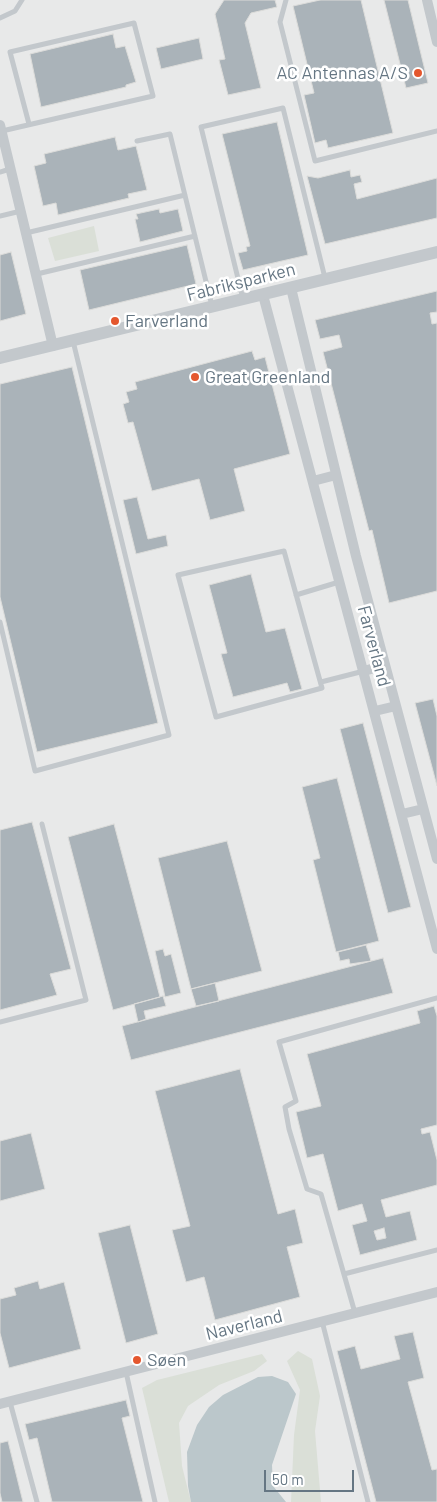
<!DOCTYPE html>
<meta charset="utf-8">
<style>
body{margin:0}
#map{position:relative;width:437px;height:1502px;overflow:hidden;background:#fafaf8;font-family:Barlow,sans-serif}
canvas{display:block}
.scale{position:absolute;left:264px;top:1470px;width:90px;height:22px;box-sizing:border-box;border:2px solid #657683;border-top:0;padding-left:6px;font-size:15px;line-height:18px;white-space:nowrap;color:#657683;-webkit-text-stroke:4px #fff;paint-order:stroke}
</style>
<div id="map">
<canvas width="437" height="1502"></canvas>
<div class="scale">50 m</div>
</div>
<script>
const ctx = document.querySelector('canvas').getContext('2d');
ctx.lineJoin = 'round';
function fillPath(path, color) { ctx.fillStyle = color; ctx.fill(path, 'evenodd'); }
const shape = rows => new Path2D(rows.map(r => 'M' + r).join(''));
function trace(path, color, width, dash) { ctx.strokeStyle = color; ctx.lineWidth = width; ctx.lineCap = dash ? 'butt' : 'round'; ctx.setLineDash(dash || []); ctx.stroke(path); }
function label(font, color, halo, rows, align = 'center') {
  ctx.font = font + ' Barlow,sans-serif'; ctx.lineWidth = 5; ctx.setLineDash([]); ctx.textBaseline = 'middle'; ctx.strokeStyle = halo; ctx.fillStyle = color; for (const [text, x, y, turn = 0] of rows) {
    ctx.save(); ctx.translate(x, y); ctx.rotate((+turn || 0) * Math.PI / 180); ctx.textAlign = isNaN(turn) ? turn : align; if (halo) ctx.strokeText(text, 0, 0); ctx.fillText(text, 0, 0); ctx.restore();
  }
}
const built = shape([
 [0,0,437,0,437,1502,0,1502]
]);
const green = shape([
 [94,226,99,251,55,261,48,238],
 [298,1351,312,1359,320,1396,315,1431,321,1502,291,1502,294,1435,300,1390,287,1361],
 [262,1354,267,1361,254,1371,219,1385,188,1406,179,1423,182,1466,191,1502,169,1502,142,1388,157,1380]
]);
const water = shape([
 [272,1376,288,1382,296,1394,272,1465,273,1486,286,1502,191,1502,188,1486,187,1452,197,1425,209,1407,223,1395,258,1377]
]);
const building = shape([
 [224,0,275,0,277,7,251,13,245,23,261,88,228,95,219,60,225,59,215,14,224,0],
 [320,0,361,0,393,133,328,148,326,140,315,143,304,95,314,93,293,6,320,0],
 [384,0,408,0,428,83,406,88,384,0],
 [113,34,116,48,125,46,136,82,126,85,126,87,41,107,30,54,113,34],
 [199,38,203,59,161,69,156,48,199,38],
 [277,122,308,255,243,270,238,253,247,251,246,247,250,246,222,134,277,122],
 [115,137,118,150,136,146,147,190,128,194,129,198,58,215,56,203,43,206,34,166,46,163,44,154,115,137],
 [350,170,351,177,360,175,362,182,354,184,357,199,437,178,437,218,325,244,307,176,318,178,350,170],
 [159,209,160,213,178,209,183,231,140,242,135,219,138,219,136,214,159,209],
 [187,245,196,284,89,310,80,270,187,245],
 [11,252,26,314,0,321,0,255,11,252],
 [437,291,437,312,430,313,432,324,437,323,437,591,389,603,372,530,369,531,323,352,342,347,339,335,320,339,315,320,437,291],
 [252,351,255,360,265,357,290,454,234,469,245,511,210,520,199,479,152,491,133,422,128,423,123,404,129,402,126,392,137,389,135,382,252,351],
 [72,367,158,723,37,752,0,597,0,384,72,367],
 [137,497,148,539,166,535,168,546,136,554,123,500,137,497],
 [251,574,266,632,285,628,302,689,290,692,287,683,233,697,221,654,227,653,209,585,251,574],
 [433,699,437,716,437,786,415,703,433,699],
 [363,723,411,907,388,913,340,729,363,723],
 [337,778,379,941,336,952,313,860,320,858,302,787,337,778],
 [32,822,71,969,50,974,57,995,0,1010,0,830,32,822],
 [114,824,160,997,113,1010,68,837,114,824],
 [227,841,262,971,191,989,158,858,227,841],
 [366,945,371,961,350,964,349,959,340,961,338,952,366,945],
 [163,949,165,956,171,954,181,993,165,997,155,951,163,949],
 [383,958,393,993,131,1060,122,1026,383,958],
 [215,983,219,1001,196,1006,191,989,215,983],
 [163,996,166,1006,144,1011,146,1019,138,1022,134,1004,163,996],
 [434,1006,437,1016,437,1125,421,1129,422,1134,430,1132,437,1160,437,1185,381,1200,386,1217,410,1211,417,1240,360,1255,352,1225,367,1221,362,1204,338,1211,323,1154,307,1158,296,1112,321,1106,307,1054,420,1023,417,1011,434,1006],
 [384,1228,386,1238,377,1240,374,1231,384,1228],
 [240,1069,278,1214,295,1209,303,1243,287,1247,300,1297,215,1320,204,1277,186,1282,172,1230,190,1226,155,1091,240,1069],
 [31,1133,45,1189,0,1201,0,1141,31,1133],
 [130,1225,158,1334,126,1343,98,1233,130,1225],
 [38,1281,40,1289,64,1282,81,1349,9,1368,0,1333,0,1299,16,1295,14,1288,38,1281],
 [413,1332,424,1378,408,1382,432,1470,437,1469,437,1502,376,1502,337,1351,355,1346,361,1369,400,1359,394,1336,413,1332],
 [126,1400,130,1416,122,1418,143,1502,52,1502,37,1438,29,1440,25,1424,126,1400],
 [8,1441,23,1502,2,1502,0,1493,0,1443,8,1441]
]);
const service = shape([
 [286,0,280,22,315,161,437,131],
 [0,18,15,11,22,0],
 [2,131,153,96,134,23,10,52,29,124],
 [137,141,170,134,212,306],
 [0,172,10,169],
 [0,216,21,211],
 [26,233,185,195],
 [37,274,195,236],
 [243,299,201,127,283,108,325,278],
 [284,551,322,688,216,717,178,575,284,551],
 [296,595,339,582],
 [0,622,35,771,169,735,73,341],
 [321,682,364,671],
 [0,1022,86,1000,42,824],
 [344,1274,437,1250],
 [355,1313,321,1194,307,1189,289,1129,285,1107,296,1101,279,1042,437,998],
 [322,1321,368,1502],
 [126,1372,155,1502],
 [10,1402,37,1502]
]);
const minor = shape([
 [427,0,437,42],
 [0,125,53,346],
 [291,288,356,556,437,859],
 [263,295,437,949],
 [313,481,336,475],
 [364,671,385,665],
 [375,711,396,706],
 [402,814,423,809],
 [0,1404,437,1292]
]);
const tertiary = shape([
 [0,358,437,252]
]);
const markers = [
 [418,73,5,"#e4572e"],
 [115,321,5,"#e4572e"],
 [195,377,5,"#e4572e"],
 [137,1360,5,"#e4572e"]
];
const poiNames = [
 ["AC Antennas A/S",408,73,"right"],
 ["Farverland",125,321],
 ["Great Greenland",205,377],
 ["Søen",147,1360]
];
const streetNames = [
 ["Fabriksparken",241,282,-14],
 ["Farverland",374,646,75],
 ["Naverland",244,1325,-14]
];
fillPath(built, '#e8e9e9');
fillPath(green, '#dadfd7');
fillPath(water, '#bbc7cb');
fillPath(building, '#aab3b9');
trace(building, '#dcdcda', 1);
trace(service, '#c3c8cc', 5);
trace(minor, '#c3c8cc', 10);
trace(tertiary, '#c3c8cc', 12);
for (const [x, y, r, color] of markers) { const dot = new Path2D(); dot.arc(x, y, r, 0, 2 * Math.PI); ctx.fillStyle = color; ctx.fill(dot); trace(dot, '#fff', 2); }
label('18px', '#657683', '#fff', poiNames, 'left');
label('18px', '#657683', '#fff', streetNames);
</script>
